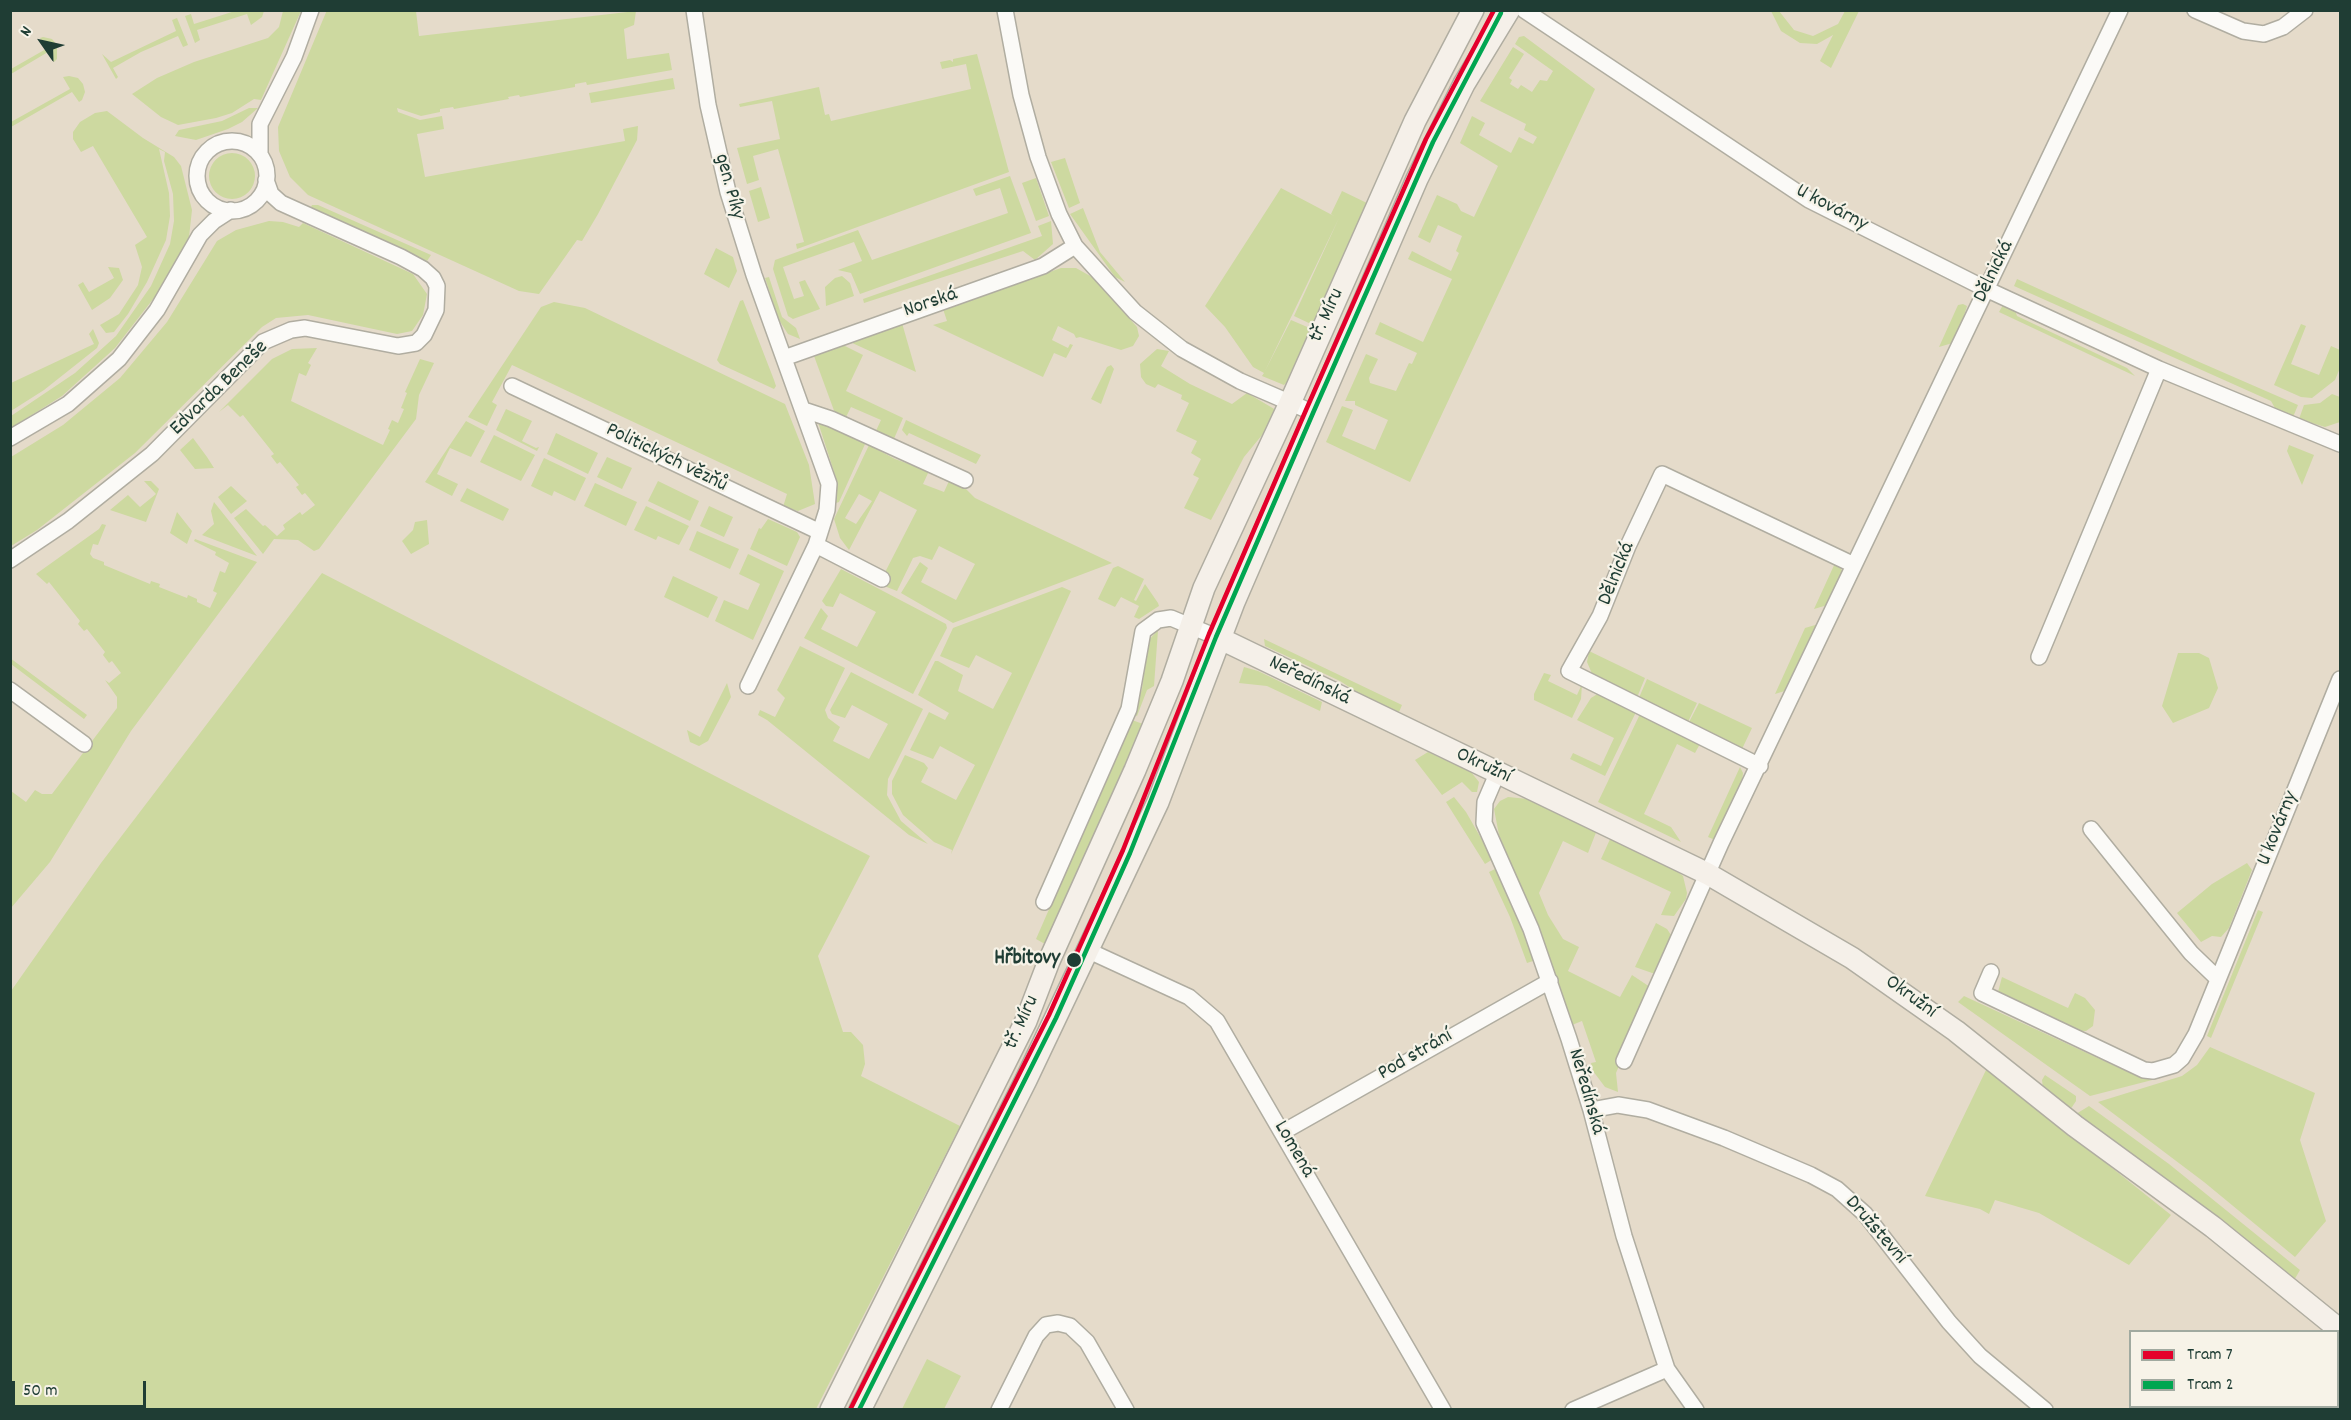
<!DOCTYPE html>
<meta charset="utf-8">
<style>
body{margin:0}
#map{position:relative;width:2351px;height:1420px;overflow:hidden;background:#e5dbca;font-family:Dekko,sans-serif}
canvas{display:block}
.frame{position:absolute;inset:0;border:12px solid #1f3d34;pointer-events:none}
.legend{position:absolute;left:2129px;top:1330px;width:210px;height:78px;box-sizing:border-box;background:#f7f3e8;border:2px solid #a1aaa0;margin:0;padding:8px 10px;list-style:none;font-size:18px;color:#1f3d34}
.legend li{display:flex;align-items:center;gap:12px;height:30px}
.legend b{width:30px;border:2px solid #a1aaa0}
.north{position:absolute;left:12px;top:12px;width:60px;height:60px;-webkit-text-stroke:4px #f7f3e8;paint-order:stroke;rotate:304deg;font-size:16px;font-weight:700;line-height:24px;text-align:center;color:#1f3d34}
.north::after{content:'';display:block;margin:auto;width:21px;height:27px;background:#1f3d34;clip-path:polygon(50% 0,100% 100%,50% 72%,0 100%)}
.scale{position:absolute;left:12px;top:1381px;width:134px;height:27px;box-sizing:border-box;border:3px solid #1f3d34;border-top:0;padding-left:8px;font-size:18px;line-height:21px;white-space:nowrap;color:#1f3d34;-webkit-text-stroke:4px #f7f3e8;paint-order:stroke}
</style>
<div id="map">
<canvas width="2351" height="1420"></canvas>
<div class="frame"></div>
<ul class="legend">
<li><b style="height:8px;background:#e4002b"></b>Tram 7</li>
<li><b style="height:8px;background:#00a651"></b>Tram 2</li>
</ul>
<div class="north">N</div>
<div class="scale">50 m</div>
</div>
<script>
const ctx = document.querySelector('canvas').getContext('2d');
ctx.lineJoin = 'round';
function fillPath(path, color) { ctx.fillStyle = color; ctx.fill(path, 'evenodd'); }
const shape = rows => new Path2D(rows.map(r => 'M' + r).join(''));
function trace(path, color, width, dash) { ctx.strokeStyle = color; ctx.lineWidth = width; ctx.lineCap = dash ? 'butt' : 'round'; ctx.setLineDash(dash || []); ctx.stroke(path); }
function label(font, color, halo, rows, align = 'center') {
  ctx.font = font + ' Dekko,sans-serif'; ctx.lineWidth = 4.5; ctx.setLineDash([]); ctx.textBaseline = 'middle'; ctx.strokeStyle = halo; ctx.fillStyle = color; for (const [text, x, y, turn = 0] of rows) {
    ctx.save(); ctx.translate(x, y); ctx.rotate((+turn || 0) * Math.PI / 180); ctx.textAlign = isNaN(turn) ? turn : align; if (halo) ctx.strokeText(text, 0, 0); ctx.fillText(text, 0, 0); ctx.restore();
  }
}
const green = shape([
 [327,10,416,11,419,36,636,11,634,25,624,29,627,59,669,53,672,70,587,85,586,82,575,84,575,87,520,97,519,95,508,97,509,99,454,109,453,107,440,109,440,112,421,116,397,108,398,112,420,120,442,116,444,129,417,134,425,177,625,141,623,129,638,126,637,140,598,214,582,241,577,240,539,294,519,291,308,195,290,177,279,151,278,127],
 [235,11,264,11,262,17,251,25,247,14,197,30,200,40,195,43,185,16,191,14,194,24],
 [283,11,301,11,261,100,254,99,232,113,216,118,178,125,161,117,132,94,157,78,194,62,268,38,279,27],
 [1771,11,1779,11,1794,30,1813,36,1838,24,1845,11,1859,11,1831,68,1820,61,1833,35,1817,44,1800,43,1781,31],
 [177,18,188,45,183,47,178,36,141,52,113,68,118,77,116,79,102,54,111,62,176,31,172,20],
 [1524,36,1595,89,1410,482,1326,442,1342,406,1353,410,1342,436,1375,450,1388,420,1355,405,1355,401,1345,401,1366,354,1378,359,1369,378,1370,383,1396,391,1409,363,1412,364,1417,353,1375,334,1380,322,1423,342,1452,279,1408,259,1412,251,1451,271,1459,253,1456,251,1462,236,1438,225,1430,243,1418,237,1437,195,1457,204,1461,211,1474,217,1498,166,1460,143,1472,116,1485,123,1479,135,1511,153,1519,137,1533,144,1537,137,1524,130,1526,124,1480,101,1513,47,1524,54,1509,78,1512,80,1510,84,1518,89,1521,85,1532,92,1540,80,1547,81,1553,71,1515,44,1519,37],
 [43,37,52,39,57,45,57,59,54,62,48,52,11,74,11,69,46,49,40,38],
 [977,54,1009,172,797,249,777,255,797,249,796,244,804,242,778,149,753,156,759,180,747,184,737,148,780,139,772,101,740,107,739,104,819,87,825,115,829,114,831,121,971,89,966,64,942,69,940,62,950,60,953,62,953,59],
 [69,76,78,78,83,84,85,92,82,100,79,102,72,92,11,127,11,122,70,89,63,77],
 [673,78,675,89,591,103,589,93],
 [249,108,258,108,242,122,228,129,196,140,175,136,179,130,222,121],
 [107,111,143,138,174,157,181,166,192,210,189,237,157,294,115,348,62,396,11,428,11,416,75,373,116,336,151,286,170,244,174,221,173,194,164,161,165,152,159,149,169,193,170,216,166,240,147,282,128,314,114,332,106,333,100,325,119,314,138,285,142,267,135,245,147,237,93,146,81,152,73,139,73,132,80,122,95,113],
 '209 176a23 23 0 1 1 46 0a23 23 0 1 1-46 0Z',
 [1065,158,1080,203,1069,208,1051,162],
 [1010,176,1031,233,860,294,851,273,838,270,862,261,854,242,783,267,794,299,804,296,799,282,805,280,820,309,793,319,788,316,773,269,775,260,858,230,872,260,1008,213,1000,188,976,196,973,189],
 [1036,178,1049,216,1036,221,1022,183],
 [761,187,770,218,758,222,749,191],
 [1281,188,1334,216,1331,214,1342,191,1367,203,1313,325,1294,316,1339,218,1265,371,1291,320,1312,329,1288,381,1284,385,1262,376,1264,373,1253,367,1225,327,1205,306],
 [312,205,318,205,431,255,427,261,310,209],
 [1083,208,1100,252,1125,282,1115,277,1070,214],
 [269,221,283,222,299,227,303,223,413,274,427,294,423,315,412,331,397,334,308,315,276,318,262,327,135,453,37,530,11,546,11,457,63,425,120,378,167,322,217,241,236,230],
 [1051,221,1053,244,1035,260,1023,251,864,303,863,299,1042,236,1038,226],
 [716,248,733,257,737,271,729,288,704,274],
 [108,267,119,268,123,280,110,298,92,310,78,285,83,282,89,292,114,278],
 [1061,268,1076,268,1092,277,1137,327,1139,336,1133,346,1121,350,1080,337,1076,338,1074,334,1058,326,1052,340,1068,348,1070,344,1073,345,1066,358,1054,353,1043,377,933,325,947,321,943,309],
 [842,276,850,283,854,296,826,306,825,287,835,278],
 [769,277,782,317,796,328,800,339,788,334,779,320,765,278],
 [2017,279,2197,361,2298,405,2293,417,2276,410,2271,401,2014,286],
 [743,300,774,380,776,386,774,389,720,364,717,360,740,301],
 [554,302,585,308,785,404,809,465,815,504,798,511,783,507,787,494,512,365,492,402,497,405,487,426,468,417,541,307],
 [1963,304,1967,306,1956,342,1939,347,1958,305],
 [2003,305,2015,310,2017,316,2127,368,2135,376,1999,312],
 [902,323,916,372,850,342],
 [2301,324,2306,326,2291,364,2319,375,2331,346,2340,350,2340,368,2335,380,2312,398,2301,397,2274,385],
 [93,329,99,343,97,348,44,390,11,411,11,383,94,344,89,334],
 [843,345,863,355,846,391,903,418,893,441,875,433,881,420,851,407,845,419,836,416,814,356],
 [317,348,308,363,311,365,306,376,299,373,291,401,383,445,390,430,388,429,392,420,398,423,404,409,401,408,407,393,405,392,420,359,434,363,419,395,416,419,319,549,314,551,298,540,274,539,263,554,234,518,246,509,263,526,265,525,277,536,285,529,283,525,300,512,302,515,315,505,305,493,302,495,296,487,299,485,280,462,277,464,271,456,274,454,243,415,240,417,228,405,219,412,272,359,292,349],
 [1157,349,1169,351,1161,366,1190,384,1232,404,1247,393,1276,410,1267,429,1244,457,1211,520,1184,508,1199,478,1193,475,1201,459,1191,453,1197,441,1176,431,1189,403,1181,399,1182,395,1158,384,1155,388,1146,384,1141,377,1140,364],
 [1111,365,1114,369,1101,404,1091,399,1107,367],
 [2332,394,2340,397,2340,422,2325,427,2299,419,2304,405,2320,403],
 [506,409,532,421,522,441,536,448,539,447,537,451,496,430],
 [817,419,866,442,839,502,836,503,836,478],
 [906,420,942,437,981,455,976,464,909,433,907,436,902,430],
 [466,421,485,431,471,457,450,448,437,474,458,484,452,496,425,482],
 [556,433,598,453,588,474,547,454],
 [494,435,535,455,521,481,480,462],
 [193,438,207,457,214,468,195,469,180,450],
 [869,445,895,459,929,471,923,484,944,492,949,481,965,488,975,498,1112,563,953,623,901,593,920,562,928,568,921,582,956,600,975,564,939,546,932,560,920,556,913,558,897,591,879,584,917,510,880,491,849,550,840,538,834,519],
 [859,494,872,501,856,524,845,518],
 [2289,445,2314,455,2302,485,2287,451],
 [607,457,632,468,622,489,597,477],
 [544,458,586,478,575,501,554,491,552,496,531,486],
 [144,481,151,481,159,489,146,522,110,510,128,495,140,507,156,494],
 [658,481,699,501,690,521,648,501],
 [595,483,637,502,626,526,584,506],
 [231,486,247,501,231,514,218,497],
 [467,488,509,509,503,521,460,501],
 [214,502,257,556,202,535,214,524,211,511],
 [646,506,689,526,679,545,658,536,656,540,634,530],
 [709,506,733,517,724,537,700,526],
 [177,512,192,531,187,544,170,533],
 [768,519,797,532,800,537,787,566,750,549,759,528,761,529],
 [427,520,429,544,411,554,402,541,413,530,415,522],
 [102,524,106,525,98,545,93,544,90,554,93,558,104,562,104,565,150,584,151,581,160,584,159,587,187,598,188,595,197,599,197,602,210,608,217,593,213,591,220,571,225,573,229,563,215,555,216,552,194,541,195,539,257,562,131,731,50,862,11,908,11,791,26,802,35,790,42,794,52,794,117,708,117,697,105,680,109,683,121,673,112,661,109,663,103,655,105,652,87,629,84,631,78,624,80,621,49,582,47,584,36,574,99,529],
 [697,531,739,549,730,569,689,550],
 [748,554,784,571,753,640,715,621,724,600,748,610,760,584,739,574],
 [1836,561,1844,574,1831,604,1814,609],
 [1118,566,1144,579,1134,600,1136,601,1145,584,1158,603,1159,606,1139,619,1134,617,1139,606,1121,597,1115,607,1098,599,1113,568],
 [841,569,946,624,947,628,913,694,804,638,821,608,828,616,821,629,857,647,876,612,840,593,833,607,826,606,822,601],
 [322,573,870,856,818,956,843,1032,851,1032,863,1045,865,1064,861,1076,960,1126,816,1409,11,1409,11,991,101,863],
 [673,576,718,597,708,618,664,597],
 [1062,587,1071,591,951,854,952,850,934,842,903,815,892,794,892,781,905,755,924,763,928,768,921,782,956,800,975,765,940,746,933,759,910,750,929,712,945,720,949,713,918,695,935,661,938,661,963,675,958,691,993,709,1012,673,976,655,969,668,940,656,953,628],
 [1822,623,1791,689,1775,694,1805,628],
 [1158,630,1154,686,1147,690,1137,716,1134,715,1142,689,1148,641],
 [1264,639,1402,705,1399,712,1377,705,1340,681,1265,646],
 [800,646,845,668,825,710,828,718,840,727,833,741,869,759,888,724,852,705,845,718,832,714,830,710,851,672,923,709,888,779,887,795,901,821,928,844,909,835,767,720,758,715,760,710,775,717,785,698,777,690],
 [1589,651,1645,678,1636,700,1593,676,1587,662],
 [2178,653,2199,653,2209,658,2218,688,2209,708,2173,723,2162,706],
 [10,658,87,715,84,719,11,664],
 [1244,667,1258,671,1322,702,1320,711,1267,686,1239,683],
 [1544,673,1551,675,1548,681,1577,695,1582,684,1581,699,1572,718,1534,700,1534,694],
 [1647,679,1697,703,1687,724,1638,700],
 [727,683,731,697,708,741,699,746,690,742,687,730,700,737],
 [1599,693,1637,710,1605,776,1570,759,1573,753,1601,766,1614,738,1577,720,1591,698],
 [1699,703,1752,728,1742,749,1688,724],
 [1641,712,1701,742,1695,753,1677,744,1644,814,1671,827,1681,842,1598,802],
 [1132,720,1143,724,1045,944,1036,939],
 [1428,752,1471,772,1479,782,1477,792,1472,792,1462,782,1442,795,1415,760],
 [1740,767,1743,773,1742,782,1715,840,1708,837],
 [1454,797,1466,812,1493,859,1485,864,1446,802],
 [1508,797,1528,799,1597,830,1588,853,1563,841,1539,893,1548,915,1563,939,1579,947,1568,971,1620,997,1632,975,1650,987,1650,992,1616,1073,1618,1092,1605,1087,1593,1071,1591,1063,1596,1062,1582,1021,1572,1025,1542,936,1499,835,1494,809,1500,801],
 [1611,837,1673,868,1683,876,1687,893,1686,899,1674,916,1661,915,1671,892,1601,859],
 [2247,863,2252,870,2229,928,2221,937,2212,936,2201,942,2177,913,2212,884],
 [1497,868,1536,960,1527,963,1510,917,1489,872],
 [2258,910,2263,912,2211,1038,2207,1036],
 [1656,923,1667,929,1673,938,1655,974,1635,967],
 [2002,977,2068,1008,2075,993,2085,998,2095,1010,2093,1026,2086,1031,2078,1031,1998,992],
 [1964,996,2128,1072,2160,1078,2090,1096,1958,1002],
 [2210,1047,2315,1093,2300,1140,2326,1221,2295,1257,2204,1182,2098,1102,2182,1076,2197,1065],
 [1987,1068,2171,1215,2129,1265,2039,1213,1995,1200,1989,1214,1980,1209,1925,1196],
 [2045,1075,2076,1096,2076,1101,2070,1110,2043,1088,2042,1080],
 [2089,1106,2169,1164,2300,1270,2293,1282,2076,1114],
 [927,1359,961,1376,944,1409,902,1409]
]);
const street = shape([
 [694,10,708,105,728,192,754,275,829,484,827,510,816,545,748,686],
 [1005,10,1021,95,1038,157,1059,214,1075,246,1135,312,1182,349,1240,381,1314,413],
 [1524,10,1809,200,1986,289,2159,369,2340,444],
 [2195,10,2243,31,2264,34,2283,27,2305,10],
 '197 176a35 35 0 1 1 70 0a35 35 0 1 1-70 0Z',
 [260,155,260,124,294,57,311,10],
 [784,358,1043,266,1075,246],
 [512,386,820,532],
 [804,410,831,419,965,480],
 [10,438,68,404,119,359,157,310,200,235,214,221,231,210],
 [816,545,882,579],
 [10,560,68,521,152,454,263,342,291,330,305,328,398,346,416,343,424,335,436,310,437,286,433,278,423,269,401,257,281,203,271,194,266,180],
 [2039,657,2159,369],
 [10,690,84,744],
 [1760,766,1569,671,1600,616,1628,546,1662,474,1854,565],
 [1497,774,1485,802,1484,823,1531,929,1569,1039,1591,1110,1624,1236,1667,1369,1696,1410],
 [2091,829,2191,953,2218,979],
 [1044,902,1129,709,1143,631,1158,620,1171,618,1219,638],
 [1087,950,1189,997,1217,1021,1443,1410],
 [1991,972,1982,993,2144,1070,2153,1071,2174,1065,2182,1058,2196,1034,2340,679],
 [1624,1061,1721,843,2120,10],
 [1591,1110,1618,1105,1648,1110,1724,1138,1811,1175,1837,1189,1865,1214,1949,1322,1980,1356,2045,1410],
 [1283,1132,1550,981],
 [999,1410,1036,1336,1046,1325,1058,1323,1070,1326,1087,1342,1126,1410],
 [1573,1410,1667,1369]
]);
const secondary = shape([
 [1219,638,1708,874,1852,958,1956,1031,2075,1126,2213,1227,2340,1330],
 [831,1410,1026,1021,1049,961,1135,770,1172,681,1204,588,1290,403,1415,121,1473,10],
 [860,1410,1026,1080,1158,802,1234,602,1417,179,1464,84,1509,10]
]);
const tram1 = shape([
 [850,1410,1049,1015,1123,850,1209,634,1306,410,1426,139,1494,10]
]);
const tram2 = shape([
 [859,1410,1056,1018,1130,853,1216,637,1313,413,1433,142,1501,13]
]);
const markers = [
 [1074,960,8,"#1f3d34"]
];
const streetNames = [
 ["gen. Píky",728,187,75],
 ["U kovárny",1831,209,28],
 ["Dělnická",1995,272,-64],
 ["Norská",931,304,-19],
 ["tř. Míru",1328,316,-66],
 ["Edvarda Beneše",220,389,-44],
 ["Politických vězňů",666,459,26],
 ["Dělnická",1618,574,-68],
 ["Neředínská",1309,682,26],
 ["Okružní",1483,767,25],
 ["U kovárny",2279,829,-68],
 ["Okružní",1910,998,36],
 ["tř. Míru",1023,1023,-66],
 ["Pod strání",1416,1056,-30],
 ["Neředínská",1585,1092,74],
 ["Lomená",1293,1150,60],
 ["Družstevní",1875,1231,49]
];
const stopNames = [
 ["Hřbitovy",1060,960]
];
fillPath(green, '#cdd9a0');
trace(street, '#b0ada1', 18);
trace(secondary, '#b0ada1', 24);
trace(street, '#fbfaf7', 15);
trace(secondary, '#f5f0e9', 21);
trace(tram1, '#e4002b', 4.5);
trace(tram2, '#00a651', 4.5);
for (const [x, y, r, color] of markers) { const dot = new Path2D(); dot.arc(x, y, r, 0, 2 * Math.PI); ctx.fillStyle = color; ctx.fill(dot); trace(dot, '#f7f3e8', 2); }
label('21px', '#1f3d34', '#f7f3e8', streetNames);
label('bold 21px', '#1f3d34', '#f7f3e8', stopNames, 'right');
</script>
